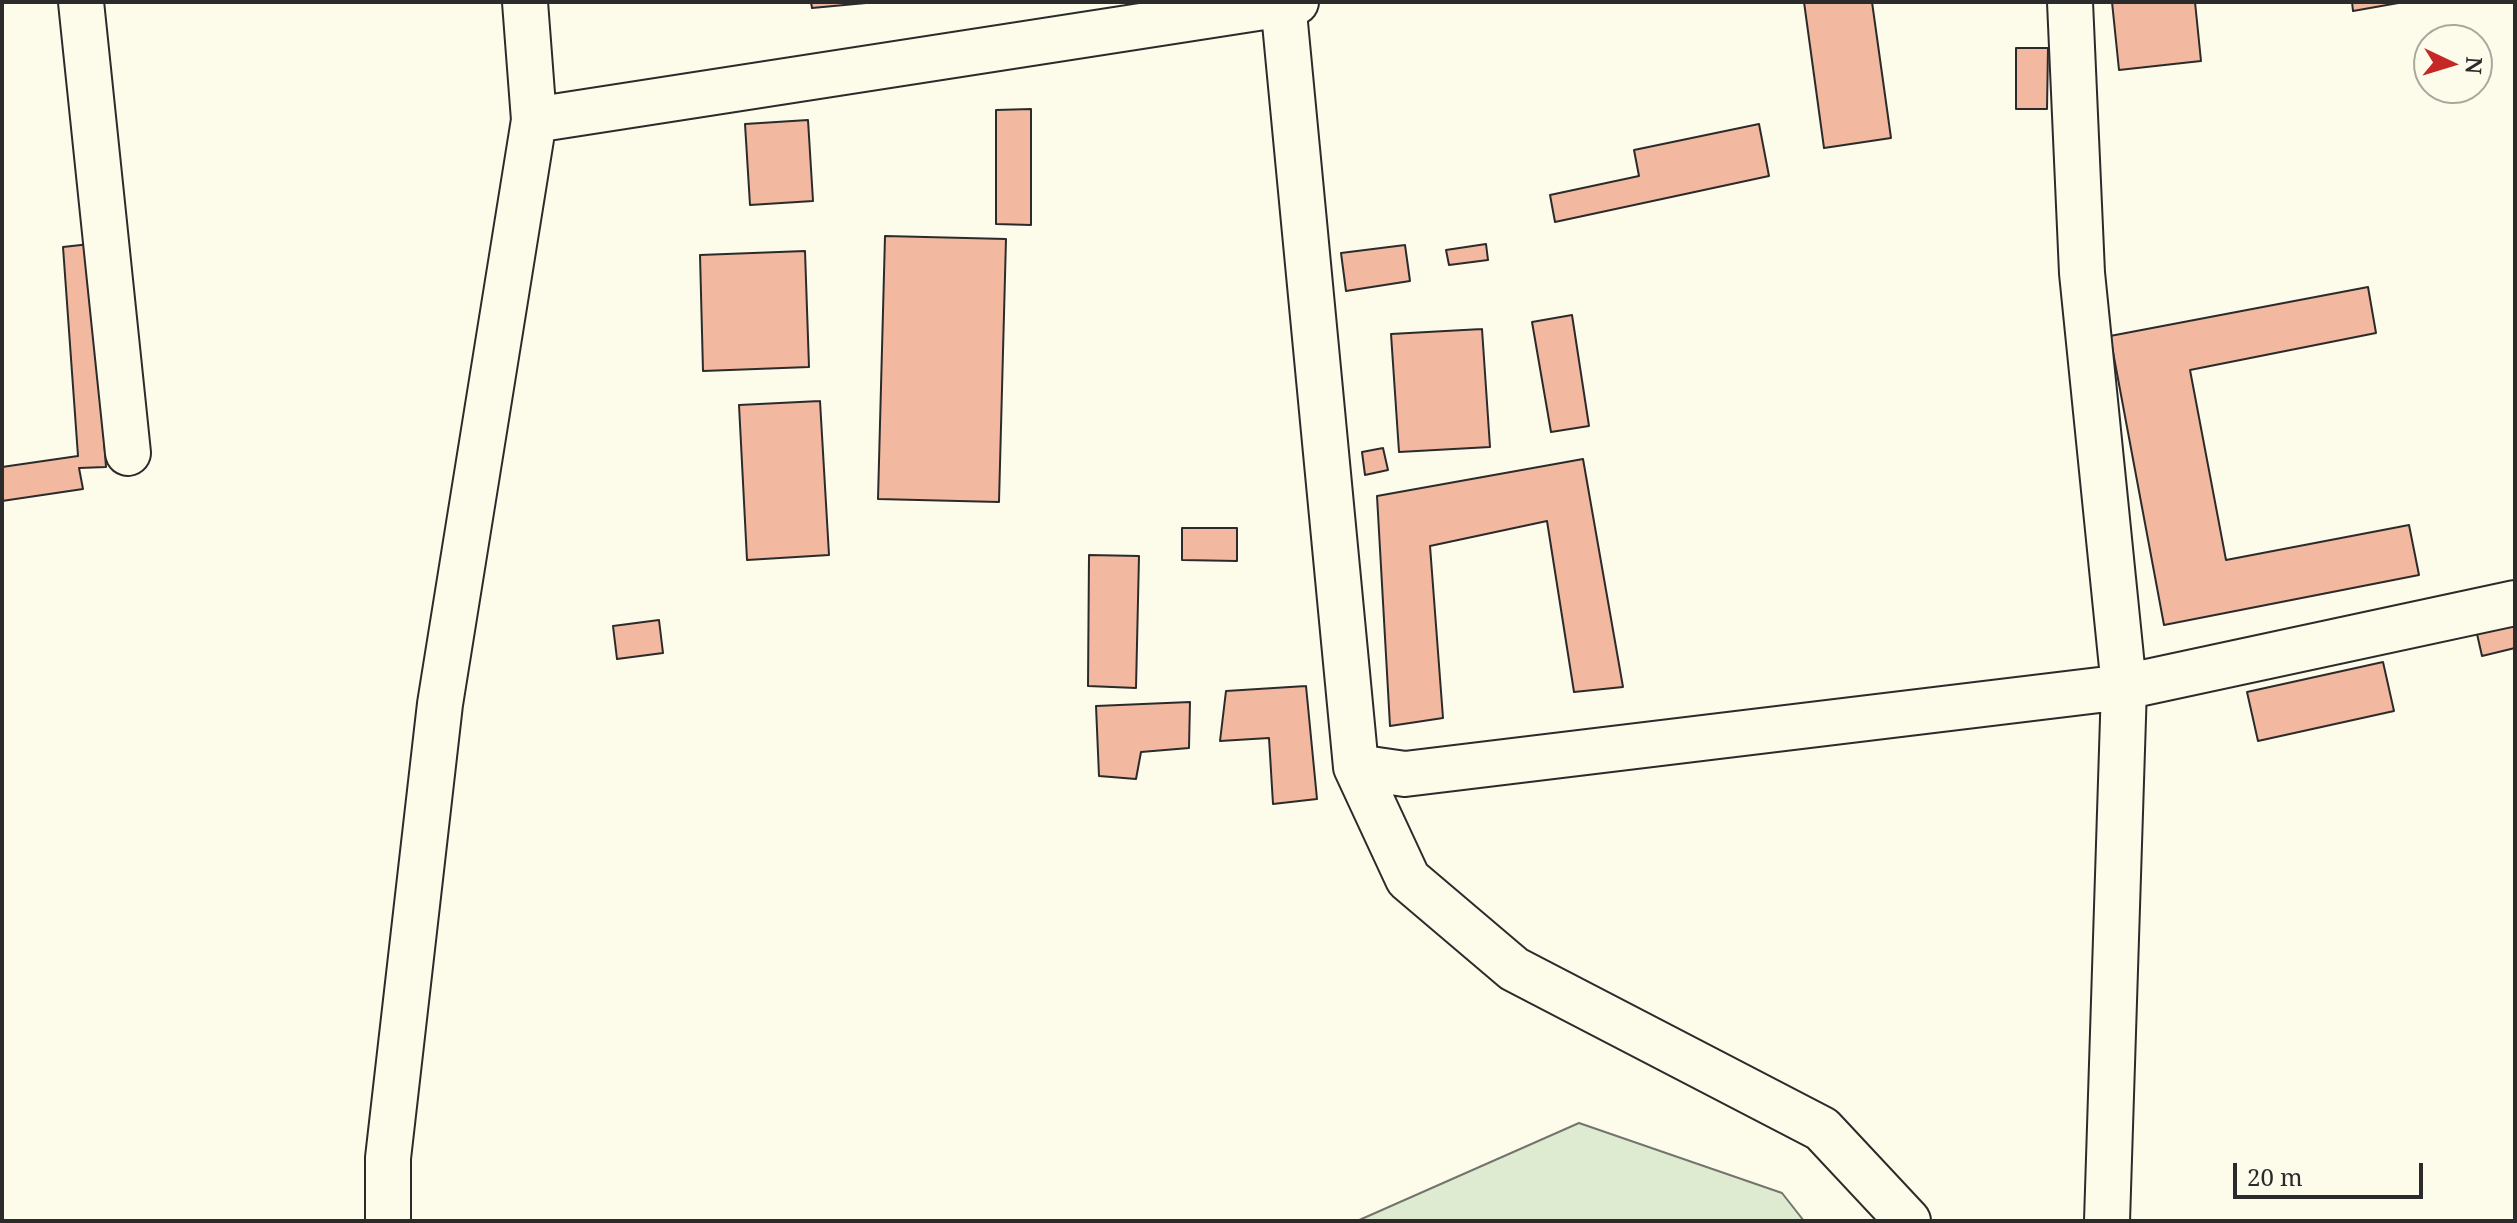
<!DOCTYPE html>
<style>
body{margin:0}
#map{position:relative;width:2517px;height:1223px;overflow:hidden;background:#fdfbea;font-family:"Noto Serif",serif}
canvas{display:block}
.frame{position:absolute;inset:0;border:4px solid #2b2b2b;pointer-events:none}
.north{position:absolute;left:2413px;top:24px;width:80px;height:80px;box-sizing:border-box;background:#fdfbea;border:2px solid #a9a89e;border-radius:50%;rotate:94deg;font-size:22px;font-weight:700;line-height:32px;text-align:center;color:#2b2b2b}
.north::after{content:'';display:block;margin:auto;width:28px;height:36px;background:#c62828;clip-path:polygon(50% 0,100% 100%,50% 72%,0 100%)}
.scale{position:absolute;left:2233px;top:1163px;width:190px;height:36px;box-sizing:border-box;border:4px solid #2b2b2b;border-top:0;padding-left:10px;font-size:24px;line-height:28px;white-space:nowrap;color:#2b2b2b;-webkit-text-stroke:6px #fdfbea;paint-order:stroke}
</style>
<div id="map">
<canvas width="2517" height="1223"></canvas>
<div class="frame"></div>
<div class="north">N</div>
<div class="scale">20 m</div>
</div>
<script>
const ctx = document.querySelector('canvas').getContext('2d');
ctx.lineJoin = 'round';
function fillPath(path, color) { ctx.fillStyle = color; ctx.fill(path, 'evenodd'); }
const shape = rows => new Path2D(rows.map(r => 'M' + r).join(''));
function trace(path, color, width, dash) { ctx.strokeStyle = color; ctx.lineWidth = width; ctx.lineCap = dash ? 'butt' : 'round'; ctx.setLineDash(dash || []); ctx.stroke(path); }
const green = shape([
 [1579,1123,1782,1193,1804,1221,1357,1221,1579,1123]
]);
const building = shape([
 [811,2,866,2,866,3,812,8,811,2],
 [1804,2,1872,2,1891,138,1824,148,1804,2],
 [2112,2,2195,2,2201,61,2119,70,2112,2],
 [2352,2,2404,2,2353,11,2352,2],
 [2016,48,2048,48,2047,109,2016,109,2016,48],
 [1031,109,1031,225,996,224,996,110,1031,109],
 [808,120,813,201,750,205,745,124,808,120],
 [1759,124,1769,176,1555,222,1550,195,1639,176,1634,150,1759,124],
 [885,236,1006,239,999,502,878,499,885,236],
 [90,244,106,467,79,468,83,489,2,501,2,467,78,456,63,247,90,244],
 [1486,244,1488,260,1449,265,1446,250,1486,244],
 [1405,245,1410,281,1346,291,1341,253,1405,245],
 [805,251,809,367,703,371,700,255,805,251],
 [2368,287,2376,333,2190,370,2226,560,2409,525,2419,575,2164,625,2110,336,2368,287],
 [1572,315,1589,426,1551,432,1532,322,1572,315],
 [1482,329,1490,447,1399,452,1391,334,1482,329],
 [820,401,829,555,747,560,739,405,820,401],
 [1383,448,1388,470,1365,475,1362,452,1383,448],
 [1583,459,1623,687,1574,692,1547,521,1430,546,1443,718,1390,726,1377,496,1583,459],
 [1182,528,1237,528,1237,561,1182,560,1182,528],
 [1089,555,1139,556,1136,688,1088,686,1089,555],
 [659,620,663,653,617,659,613,626,659,620],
 [2515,625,2515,648,2482,656,2477,634,2515,625],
 [2383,662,2394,711,2258,741,2247,692,2383,662],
 [1306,686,1317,799,1273,804,1269,738,1220,741,1226,691,1306,686],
 [1190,702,1189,748,1141,752,1136,779,1099,776,1096,706,1190,702]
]);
const street = shape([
 [81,2,128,453],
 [1283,2,1356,767,1408,879,1514,969,1822,1129,1908,1221],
 [534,120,1296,2],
 [1356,767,1405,774,2124,687,2082,273,2070,2],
 [388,1221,388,1158,440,704,534,120,525,2],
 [2107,1221,2124,687,2515,603]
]);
fillPath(green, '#deebd1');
trace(green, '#74746e', 2);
fillPath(building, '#f2b8a0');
trace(building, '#2b2b2b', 2);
trace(street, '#2b2b2b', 48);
trace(street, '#fdfbea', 44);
</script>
